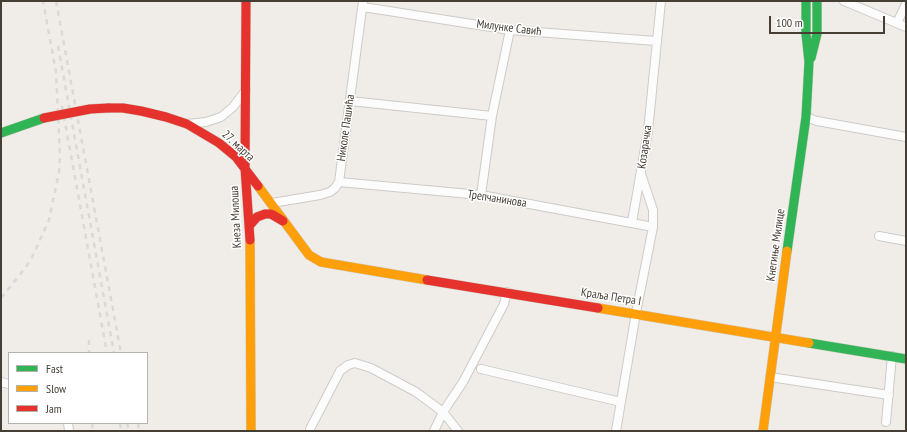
<!DOCTYPE html>
<meta charset="utf-8">
<style>
body{margin:0}
#map{position:relative;width:907px;height:432px;overflow:hidden;background:#f0ede9;font-family:"PT Sans Narrow",sans-serif}
canvas{display:block}
.frame{position:absolute;inset:0;border:2px solid #453e35;pointer-events:none}
.legend{position:absolute;left:8px;top:352px;width:140px;height:72px;box-sizing:border-box;background:#fff;border:1px solid #b5b2ae;margin:0;padding:5px 7px;list-style:none;font-size:12px;color:#453e35}
.legend li{display:flex;align-items:center;gap:8px;height:20px}
.legend b{width:20px;border:1px solid #b5b2ae}
.scale{position:absolute;left:769px;top:16px;width:116px;height:18px;box-sizing:border-box;border:2px solid #453e35;border-top:0;padding-left:5px;font-size:12px;line-height:14px;white-space:nowrap;color:#453e35;-webkit-text-stroke:3px #fff;paint-order:stroke}
</style>
<div id="map">
<canvas width="907" height="432"></canvas>
<div class="frame"></div>
<ul class="legend">
<li><b style="height:5px;background:#30b455"></b>Fast</li>
<li><b style="height:5px;background:#ff9f0a"></b>Slow</li>
<li><b style="height:5px;background:#e5322d"></b>Jam</li>
</ul>
<div class="scale">100 m</div>
</div>
<script>
const ctx = document.querySelector('canvas').getContext('2d');
ctx.lineJoin = 'round';
const shape = rows => new Path2D(rows.map(r => 'M' + r).join(''));
function trace(path, color, width, dash) { ctx.strokeStyle = color; ctx.lineWidth = width; ctx.lineCap = dash ? 'butt' : 'round'; ctx.setLineDash(dash || []); ctx.stroke(path); }
function label(font, color, halo, rows, align = 'center') {
  ctx.font = font + ' "PT Sans Narrow",sans-serif'; ctx.lineWidth = 3; ctx.setLineDash([]); ctx.textBaseline = 'middle'; ctx.strokeStyle = halo; ctx.fillStyle = color; for (const [text, x, y, turn = 0] of rows) {
    ctx.save(); ctx.translate(x, y); ctx.rotate((+turn || 0) * Math.PI / 180); ctx.textAlign = isNaN(turn) ? turn : align; if (halo) ctx.strokeText(text, 0, 0); ctx.fillText(text, 0, 0); ctx.restore();
  }
}
const street = shape([
 [844,1,906,27],
 [363,7,510,30,656,41],
 [897,23,906,4],
 [350,101,492,116],
 [806,117,817,121,906,137],
 [187,124,206,122,221,117,233,107,246,90],
 [339,182,481,195,653,227],
 [481,195,492,116,510,30],
 [272,203,320,195,330,192,335,188,339,182,363,1],
 [632,222,648,131,661,1],
 [879,236,906,241],
 [481,369,621,402],
 [770,377,889,395],
 [1,382,9,384],
 [886,422,892,356],
 [68,423,69,431],
 [310,429,340,371,348,365,355,363,371,368,416,392,443,412,458,431],
 [434,431,443,412,463,382,504,304,507,292],
 [616,431,636,313,653,227,653,210,641,174]
]);
const fast = shape([
 [811,58,817,34,817,1],
 [1,133,44,118],
 [787,251,806,117,809,62,806,34,806,1],
 [809,343,906,359]
]);
const slow = shape([
 [258,186,309,255,321,262,427,280],
 [250,240,251,431],
 [598,308,809,343],
 [763,431,787,251]
]);
const jam = shape([
 [246,1,245,168,250,240],
 [108,108,123,108,141,111,166,117,187,124,219,143,236,157,258,186],
 [250,225,257,217,265,214,271,214,283,221],
 [427,280,598,308]
]);
const rail = shape([
 [56,1,121,353],
 [58,46,114,353],
 [62,106,107,353],
 [1,298,19,276,30,261,36,249,49,220,59,172,60,156,56,72,43,1],
 [89,340,89,353],
 [92,423,93,431],
 [120,423,121,431],
 [127,423,129,431],
 [138,423,139,431]
]);
const jamBridge = shape([
 [44,118,90,109,108,108]
]);
const streetNames = [
 ["Милунке Савић",509,28,7],
 ["Николе Пашића",346,128,-82],
 ["27. марта",238,146,43],
 ["Козарачка",645,147,-82],
 ["Трепчанинова",497,199,9],
 ["Кнеза Милоша",236,217,-93],
 ["Кнегиње Милице",776,245,-82],
 ["Краља Петра I",611,297,9]
];
trace(street, '#cecbc7', 10);
trace(fast, '#cfcac0', 10);
trace(slow, '#cfcac0', 10);
trace(jam, '#cfcac0', 10);
trace(street, '#fdfcfc', 8);
trace(fast, '#30b455', 9);
trace(slow, '#ff9f0a', 9);
trace(jam, '#e5322d', 9);
trace(rail, '#d9d9d8', 2.5, [5, 5]);
trace(jamBridge, '#cfcac0', 10, []);
trace(jamBridge, '#e5322d', 9);
label('12px', '#453e35', '#fff', streetNames);
</script>
